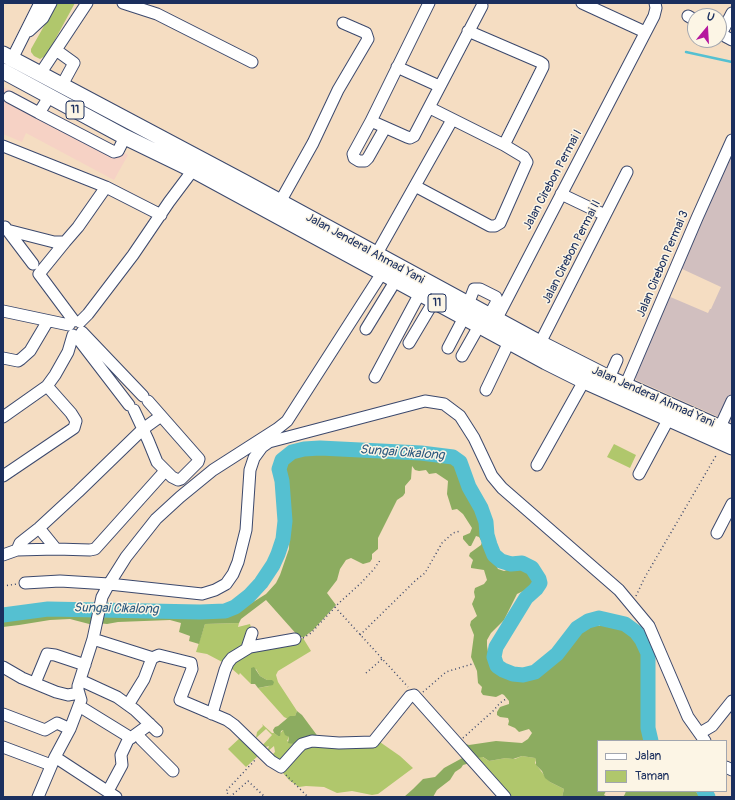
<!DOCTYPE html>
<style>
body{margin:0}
#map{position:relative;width:735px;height:800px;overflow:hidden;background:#f5ddc2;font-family:Pangolin,sans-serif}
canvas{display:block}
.frame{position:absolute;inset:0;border:4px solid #1b2f5e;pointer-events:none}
.legend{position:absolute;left:597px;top:740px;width:130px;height:52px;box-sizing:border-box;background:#fcf5e5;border:1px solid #a2a6af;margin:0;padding:5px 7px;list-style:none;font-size:12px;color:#1b2f5e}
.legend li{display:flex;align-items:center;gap:8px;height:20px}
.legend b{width:20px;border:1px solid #a2a6af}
.north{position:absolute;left:687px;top:8px;width:40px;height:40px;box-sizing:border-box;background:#fcf5e5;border:1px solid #a2a6af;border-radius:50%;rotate:18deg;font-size:11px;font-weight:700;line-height:16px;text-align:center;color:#1b2f5e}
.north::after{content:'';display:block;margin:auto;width:14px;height:18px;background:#b5179e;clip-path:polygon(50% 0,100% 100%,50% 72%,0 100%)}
</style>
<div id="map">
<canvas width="735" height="800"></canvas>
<div class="frame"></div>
<ul class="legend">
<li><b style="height:5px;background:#fff"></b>Jalan</li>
<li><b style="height:11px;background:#b0c76c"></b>Taman</li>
</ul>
<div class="north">U</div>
</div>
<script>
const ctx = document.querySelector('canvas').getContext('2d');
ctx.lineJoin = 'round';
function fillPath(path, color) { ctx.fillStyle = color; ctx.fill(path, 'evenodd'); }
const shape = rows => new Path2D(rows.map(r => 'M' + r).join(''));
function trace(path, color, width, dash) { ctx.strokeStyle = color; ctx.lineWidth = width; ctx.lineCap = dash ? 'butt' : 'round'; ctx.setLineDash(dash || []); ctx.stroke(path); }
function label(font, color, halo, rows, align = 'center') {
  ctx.font = font + ' Pangolin,sans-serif'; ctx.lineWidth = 3; ctx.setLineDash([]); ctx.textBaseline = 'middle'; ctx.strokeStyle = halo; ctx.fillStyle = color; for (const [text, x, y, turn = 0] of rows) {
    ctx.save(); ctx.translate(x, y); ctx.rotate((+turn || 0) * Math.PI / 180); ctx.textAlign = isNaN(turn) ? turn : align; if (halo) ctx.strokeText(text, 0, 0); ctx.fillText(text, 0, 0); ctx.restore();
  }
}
const built = shape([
 [3,88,8,89,128,155,114,180,26,133,22,142,3,134]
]);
const industrial = shape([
 [732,152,732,423,636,380,635,374,668,296,708,313,710,309,711,309,721,287,680,268]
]);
const green = shape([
 [57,3,75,3,51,47,45,56,40,59,34,56,31,52,31,49],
 [614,444,636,455,630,468,607,457],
 [239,623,238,627,250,624,252,631,250,641,226,664,207,654,196,652,205,624],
 [303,638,311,651,278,671,276,675,278,682,297,711,295,716,288,719,284,717,258,688,269,686,272,680,267,680,260,676,256,669,251,671,251,684,240,673,239,675,231,668,241,654],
 [262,724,272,733,274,733,278,736,283,730,289,737,287,741,293,744,296,747,282,765,269,758,275,752,274,746,267,752,269,746,259,749,272,735,266,729,256,738,257,732,263,726],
 [242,736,260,754,246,767,228,749],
 [377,740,400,756,413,768,378,794,372,795,352,791,337,793,324,787,306,786,299,787,289,780,283,773,282,771,302,747],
 [481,756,489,761,506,758,515,759,522,756,535,758,536,760,535,763,544,775,550,782,564,789,562,797,508,797,475,758]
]);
const forest = shape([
 [332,451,374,456,402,455,439,458,455,462,459,467,467,492,479,507,485,546,498,569,504,571,516,567,521,568,528,572,537,581,536,585,517,594,504,620,491,633,487,640,487,646,489,658,496,667,504,674,510,678,522,679,534,675,544,669,559,656,569,646,582,629,590,626,608,626,622,630,631,635,639,643,643,653,645,662,645,676,646,682,643,709,644,741,598,741,598,791,606,791,604,795,608,797,562,797,564,789,550,782,545,778,542,771,536,765,536,760,535,758,522,756,513,759,506,758,489,761,483,757,475,758,460,742,469,745,496,741,522,743,528,739,532,733,529,729,519,732,515,728,508,725,509,721,508,718,500,717,497,715,497,712,500,707,509,704,509,701,504,695,502,694,496,697,483,695,481,692,482,687,478,683,477,671,471,657,474,635,470,625,471,621,477,616,472,604,475,597,474,592,475,588,484,584,487,580,484,570,471,568,471,566,473,560,469,556,470,553,481,545,482,542,479,537,476,536,471,546,469,546,463,539,463,536,470,533,472,528,463,514,457,509,452,510,447,494,448,481,436,473,429,474,426,470,419,471,415,470,412,466,411,479,405,486,405,493,403,496,397,500,378,538,378,549,372,554,372,559,370,562,363,564,351,558,346,560,340,569,337,580,327,593,336,605,313,630,304,637,299,637,266,600,241,619,239,623,205,624,199,644,189,641,190,636,179,632,181,623,170,620,118,622,107,624,98,623,100,613,156,616,165,614,184,615,206,614,222,616,250,604,266,594,276,583,280,575,289,549,290,520,284,473,285,462,296,453,309,452],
 [97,612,93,625,70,619,50,620,19,625,3,627,3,620,49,614],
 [254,667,260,676,267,680,272,680,274,682,273,685,258,688,255,684,251,684,251,668],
 [297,711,302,715,319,738,296,747,293,744,288,743,289,737,285,735,283,730,281,731,280,736,278,736,274,733,273,730,275,727,278,726,290,716,295,716],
 [466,756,470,763,463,765,461,768,455,772,450,780,437,790,433,797,404,797,413,789,423,779,435,777,444,768],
 [626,791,695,791,702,797,623,797,625,794]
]);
const stream = shape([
 [686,52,732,62]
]);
const river = shape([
 [3,615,48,609,200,612,225,611,235,607,249,596,261,583,273,565,278,554,283,539,285,521,282,481,279,469,282,460,292,452,304,449,320,448,421,453,453,457,460,462,469,487,481,508,486,522,487,535,490,545,494,555,501,561,511,564,522,563,532,568,539,579,540,583,536,589,526,598,496,647,494,657,497,666,503,670,513,674,523,675,535,672,557,654,577,628,588,621,599,618,625,624,636,632,642,640,648,653,648,728,651,741],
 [704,791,708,797]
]);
const path = shape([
 [3,586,17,584],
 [636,596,645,577,717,454],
 [335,607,408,687],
 [360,635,416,580,425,573,442,543,453,533,460,531],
 [303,638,311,633,339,603,361,583,374,569,381,559],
 [366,673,382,659],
 [423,692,446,672,472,664],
 [463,738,493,711,500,703,506,699],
 [286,775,308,797],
 [230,797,226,791,256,759],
 [230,797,248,781,265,797]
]);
const minor = shape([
 [123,3,157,14,252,62],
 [582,3,645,32],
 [688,16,695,20],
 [29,31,43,18,51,3],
 [468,31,540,62,543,64,543,67,504,145],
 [719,33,732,40],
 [721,34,732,13],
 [56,50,74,63,62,85],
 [12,59,40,3],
 [397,67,439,86],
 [40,74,87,3],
 [9,97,39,113,49,97],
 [39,113,114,152,118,151,125,137],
 [371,121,429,3],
 [385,128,368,158,365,161,359,161,354,158,353,154,371,121,407,137,410,138,414,136,482,6],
 [3,146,106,187,161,215],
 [415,186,490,226,495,226,500,223,527,162,524,157,504,145,430,108],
 [561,194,605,215],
 [280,202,313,143,338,90,368,39,366,33,343,23],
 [5,227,33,264],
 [3,229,54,242,65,242,78,227,106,187],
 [65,242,39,274,74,321],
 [376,255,452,120],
 [3,311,69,325],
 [496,320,654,16,656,8,655,3],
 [80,322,88,314,133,255,169,202,193,170],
 [366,329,396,280],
 [82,332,143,396],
 [76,336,129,405],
 [409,343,434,301],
 [540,343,627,172],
 [448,348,470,306,469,302,474,289,480,289,496,297,497,300,496,303,490,314],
 [462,356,479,326],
 [3,358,18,361,21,359,30,351,46,324],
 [375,377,420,293],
 [609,378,617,360],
 [486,390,509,342],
 [623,391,697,218,732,140],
 [134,410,148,440,157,462,172,477,178,480,181,479,198,462,199,459,148,401],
 [3,417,47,386,55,375,68,352,73,335],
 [720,427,732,401],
 [537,465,584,381],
 [639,474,668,420],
 [3,476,74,428,76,421,71,413,47,386],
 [39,528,56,549],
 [717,533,732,504],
 [17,550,20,543,25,539,39,528,78,492,143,429,161,416],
 [3,555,17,550,56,549,90,550,95,549,165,471],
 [25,583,60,581,109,584,202,594,215,590,226,584,233,574,238,562,246,530,250,470,254,458,262,447,269,442,425,401,444,404,460,416,474,438,492,476,502,488,619,590,649,626,688,717,705,741],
 [93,639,153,658],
 [247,648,252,633],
 [3,667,22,678,56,692,68,695,79,693],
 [80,680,117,697,135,710,157,731],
 [35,683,47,654,55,655,85,665],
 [128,705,144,679,152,658,159,655,191,663,192,669,180,700,227,720,234,725,271,761,281,767,298,748,302,744,312,741,339,743,373,742,410,696,414,695,505,797],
 [79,706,131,738],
 [3,714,45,730,57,723,70,729],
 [212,714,225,670,228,663,232,658,250,647,295,639],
 [700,733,712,726,732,701],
 [138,734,141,739,173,771],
 [3,747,51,765],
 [55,757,116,797],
 [726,767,732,770],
 [108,791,122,765,121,755,128,740,150,724],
 [38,797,55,757,70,729,81,700,78,690,78,686,93,639,102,597,109,584,126,557,156,519,180,497,213,470,277,429,287,421,382,273]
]);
const highway = shape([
 [3,54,244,182,540,343,609,378,732,433],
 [3,71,125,137,193,170,546,362,584,381,732,447]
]);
const shields = [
 [75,110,18],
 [437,303,18]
];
const shieldNames = [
 ["11",75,110],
 ["11",437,303]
];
const streetNames = [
 ["Jalan Cirebon Permai I",553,180,-62],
 ["Jalan Jenderal Ahmad Yani",365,249,29],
 ["Jalan Cirebon Permai II",572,252,-63],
 ["Jalan Cirebon Permai 3",663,264,-67],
 ["Jalan Jenderal Ahmad Yani",653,397,24]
];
const waterNames = [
 ["Sungai Cikalong",402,453,4],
 ["Sungai Cikalong",116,609,1]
];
fillPath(built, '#f6d2c5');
fillPath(industrial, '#d1bfbf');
fillPath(green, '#b0c76c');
fillPath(forest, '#8cac60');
trace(stream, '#55c0d1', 2.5);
trace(river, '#55c0d1', 15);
trace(minor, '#3c496d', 13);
trace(highway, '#3c496d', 17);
trace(path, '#3c496d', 1.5, [1, 3]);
trace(minor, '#fff', 11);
trace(highway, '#fff', 15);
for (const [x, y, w] of shields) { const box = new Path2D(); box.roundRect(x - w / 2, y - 9, w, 18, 3); ctx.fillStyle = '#fcf5e5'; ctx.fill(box); trace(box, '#1b2f5e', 1); }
label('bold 11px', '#1b2f5e', null, shieldNames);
label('12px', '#1b2f5e', '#fcf5e5', streetNames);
label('italic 13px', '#2c5a80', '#fcf5e5', waterNames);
</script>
